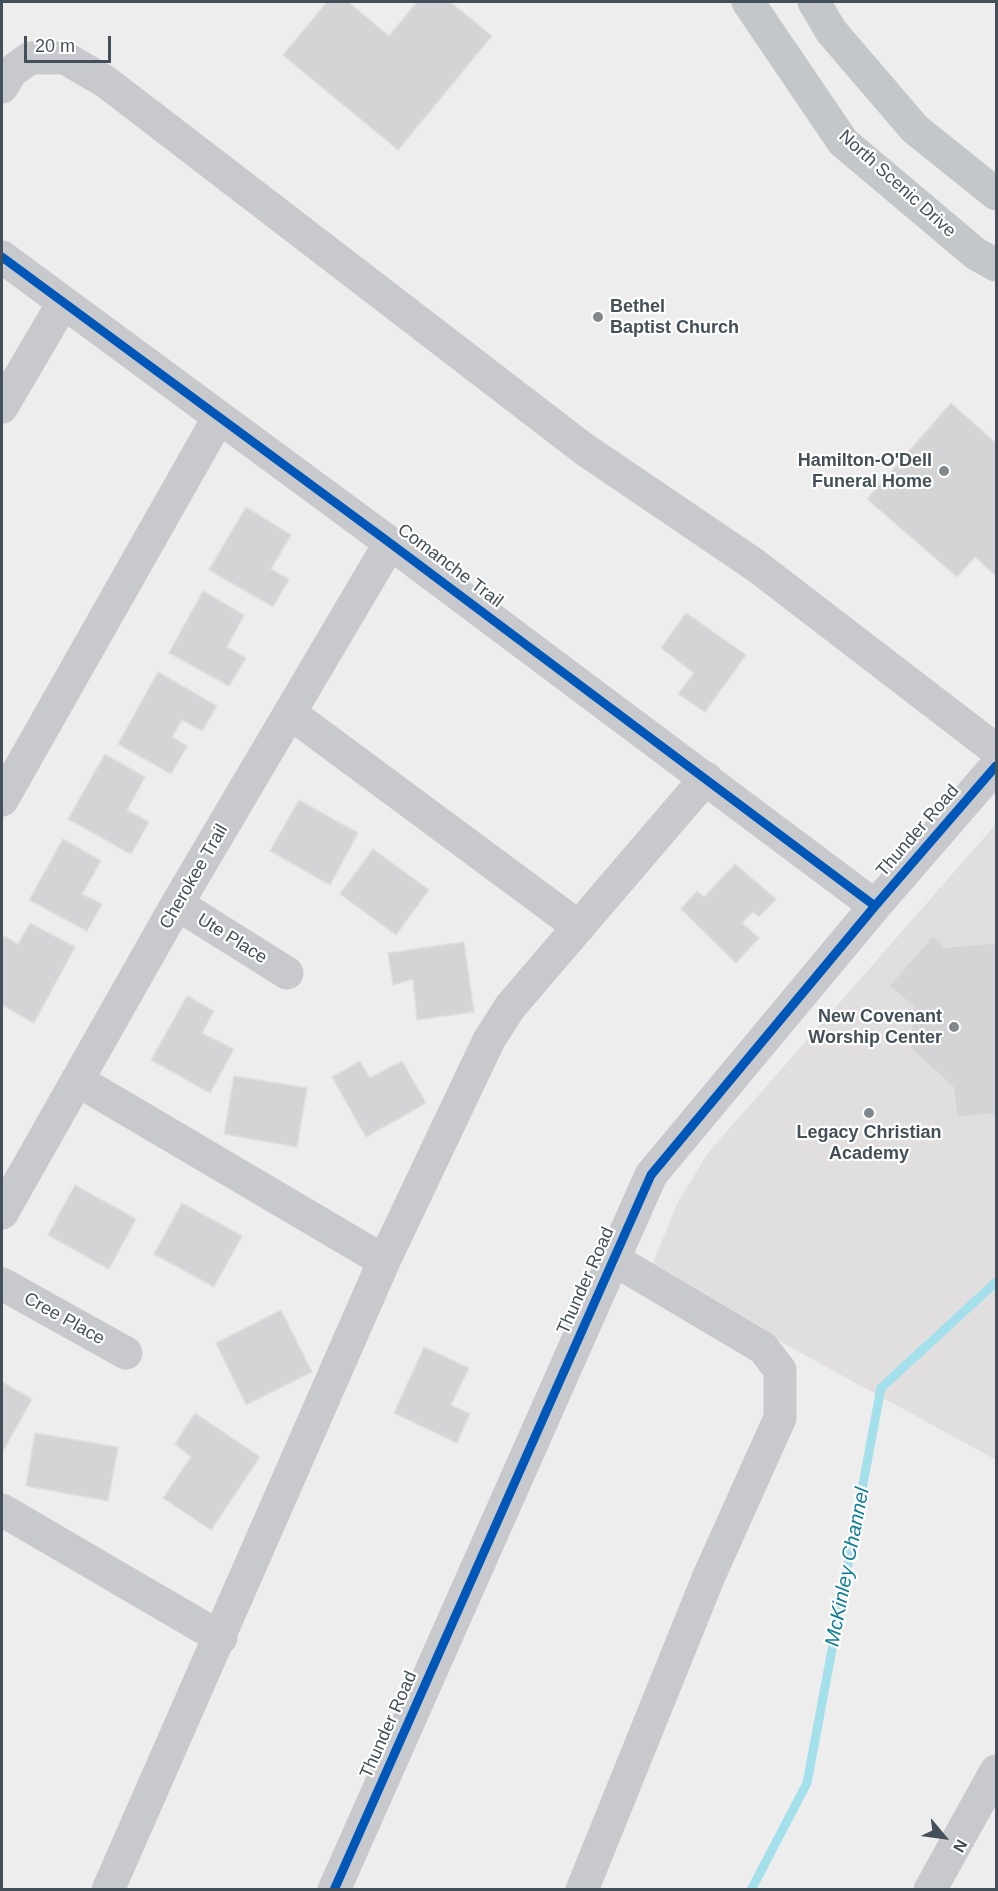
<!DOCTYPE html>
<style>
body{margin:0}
#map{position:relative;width:998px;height:1891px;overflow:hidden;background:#eeeded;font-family:Helvetica,sans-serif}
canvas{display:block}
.frame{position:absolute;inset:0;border:3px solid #445059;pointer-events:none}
.north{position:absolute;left:914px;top:1807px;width:60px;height:60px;-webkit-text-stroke:4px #fff;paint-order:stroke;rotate:119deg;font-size:16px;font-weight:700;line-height:24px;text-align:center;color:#445059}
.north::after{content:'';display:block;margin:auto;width:21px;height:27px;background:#445059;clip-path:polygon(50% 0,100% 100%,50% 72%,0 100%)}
.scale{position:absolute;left:24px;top:36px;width:87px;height:27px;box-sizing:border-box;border:3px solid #445059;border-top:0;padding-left:8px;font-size:18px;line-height:21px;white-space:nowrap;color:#445059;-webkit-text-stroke:4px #fff;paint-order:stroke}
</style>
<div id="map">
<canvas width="998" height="1891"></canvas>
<div class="frame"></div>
<div class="north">N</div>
<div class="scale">20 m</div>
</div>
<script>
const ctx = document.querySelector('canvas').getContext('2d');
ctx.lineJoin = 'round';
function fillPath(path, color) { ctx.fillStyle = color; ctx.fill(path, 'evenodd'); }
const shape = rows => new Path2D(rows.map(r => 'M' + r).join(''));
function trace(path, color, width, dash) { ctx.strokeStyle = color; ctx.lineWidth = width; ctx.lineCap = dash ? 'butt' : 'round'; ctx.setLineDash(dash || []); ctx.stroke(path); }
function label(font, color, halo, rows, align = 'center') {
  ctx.font = font + ' Helvetica,sans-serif'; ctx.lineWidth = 4.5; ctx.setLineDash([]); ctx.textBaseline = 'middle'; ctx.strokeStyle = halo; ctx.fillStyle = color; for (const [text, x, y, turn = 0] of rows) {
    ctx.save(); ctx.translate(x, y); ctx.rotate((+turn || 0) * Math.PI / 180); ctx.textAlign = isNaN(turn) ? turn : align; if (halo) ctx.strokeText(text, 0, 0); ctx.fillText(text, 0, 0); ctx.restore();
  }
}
const education = shape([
 [996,824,996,1460,650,1270,677,1204,708,1153]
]);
const stream = shape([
 [751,1890,807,1783,881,1388,996,1282]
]);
const building = shape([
 [327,2,348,2,389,36,417,2,450,2,492,36,398,150,283,55,327,2],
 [951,403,996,443,996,576,975,557,957,577,867,499,951,403],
 [246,507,291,535,271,569,289,579,273,607,209,570,246,507],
 [203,591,244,615,227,647,246,658,229,686,169,653,203,591],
 [686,613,746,655,705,712,678,694,694,673,661,648,686,613],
 [158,672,217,706,202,731,182,720,172,737,187,746,171,774,118,744,158,672],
 [105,754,145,777,127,810,149,822,131,854,68,819,105,754],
 [299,800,358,833,330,885,270,851,299,800],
 [63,839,101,861,82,894,102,904,87,931,29,900,63,839],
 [373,849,429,890,396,935,340,894,373,849],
 [735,864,776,899,759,917,753,912,742,923,759,938,736,963,681,909,697,891,704,897,735,864],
 [30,923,75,947,34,1023,2,1005,2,935,18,944,30,923],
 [933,935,945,947,996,943,996,1114,957,1117,953,1087,910,1048,913,1006,889,986,933,935],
 [464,942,474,1012,417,1020,413,979,393,985,388,953,464,942],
 [187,996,214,1011,202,1033,234,1049,210,1093,151,1060,187,996],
 [360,1061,370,1078,402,1061,426,1103,366,1137,332,1077,360,1061],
 [234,1076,307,1088,297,1147,224,1134,234,1076],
 [75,1185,136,1219,109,1269,48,1235,75,1185],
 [182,1203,242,1236,214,1287,154,1254,182,1203],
 [281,1310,312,1372,246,1405,216,1343,281,1310],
 [424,1347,469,1368,451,1405,470,1414,457,1443,394,1413,424,1347],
 [2,1382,32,1399,2,1453,2,1382],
 [195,1413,260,1457,211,1530,163,1498,191,1457,175,1444,195,1413],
 [35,1433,118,1447,108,1501,26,1486,35,1433]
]);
const minor = shape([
 [2,87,11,72,30,58,65,58,106,82,584,449,755,565,996,750],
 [2,257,390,543,875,906],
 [2,407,63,303],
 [290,713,579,927],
 [2,800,219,417],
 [177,904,287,973],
 [77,1080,384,1261],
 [2,1213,177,904,390,543],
 [2,1284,126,1353],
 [2,1510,221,1638],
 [108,1890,384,1261,489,1040,510,1007,706,778],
 [334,1890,651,1175,875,906,996,766],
 [582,1890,709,1576,780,1418,780,1370,763,1348,613,1259],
 [930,1890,996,1771]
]);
const major = shape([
 [748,2,843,142,976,254,996,265],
 [814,2,831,31,915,129,996,194]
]);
const cycleway = shape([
 [2,257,390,543,875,906],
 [334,1890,651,1175,875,906,996,766]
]);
const markers = [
 [598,317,6,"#80878d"],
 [944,471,6,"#80878d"],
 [954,1027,6,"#80878d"],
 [869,1113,6,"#80878d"]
];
const streetNames = [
 ["North Scenic Drive",897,184,42],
 ["Comanche Trail",450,566,37],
 ["Thunder Road",918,831,-49],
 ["Cherokee Trail",194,877,-60],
 ["Ute Place",232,939,32],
 ["Thunder Road",586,1281,-66],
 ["Cree Place",64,1319,29],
 ["Thunder Road",389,1725,-66]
];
const poiNames = [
 ["Bethel",610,307,"left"],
 ["Baptist Church",610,328,"left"],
 ["Hamilton-O'Dell",932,461],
 ["Funeral Home",932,482],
 ["New Covenant",942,1017],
 ["Worship Center",942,1038],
 ["Legacy Christian",869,1133,"center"],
 ["Academy",869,1154,"center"]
];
const waterNames = [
 ["McKinley Channel",848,1567,-79]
];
fillPath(education, '#e0dedf');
trace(stream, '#a4e0ec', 9);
fillPath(building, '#d4d4d6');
trace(building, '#dfdfe0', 1.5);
trace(minor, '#c7c9cc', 33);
trace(major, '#c4c7ca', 33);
trace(cycleway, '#0057b8', 9);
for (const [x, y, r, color] of markers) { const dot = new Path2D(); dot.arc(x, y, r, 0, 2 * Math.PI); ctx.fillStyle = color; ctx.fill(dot); trace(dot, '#fff', 2); }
label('18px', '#445059', '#fff', streetNames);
label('bold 18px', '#445059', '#fff', poiNames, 'right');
label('italic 20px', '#0c7e96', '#fff', waterNames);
</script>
